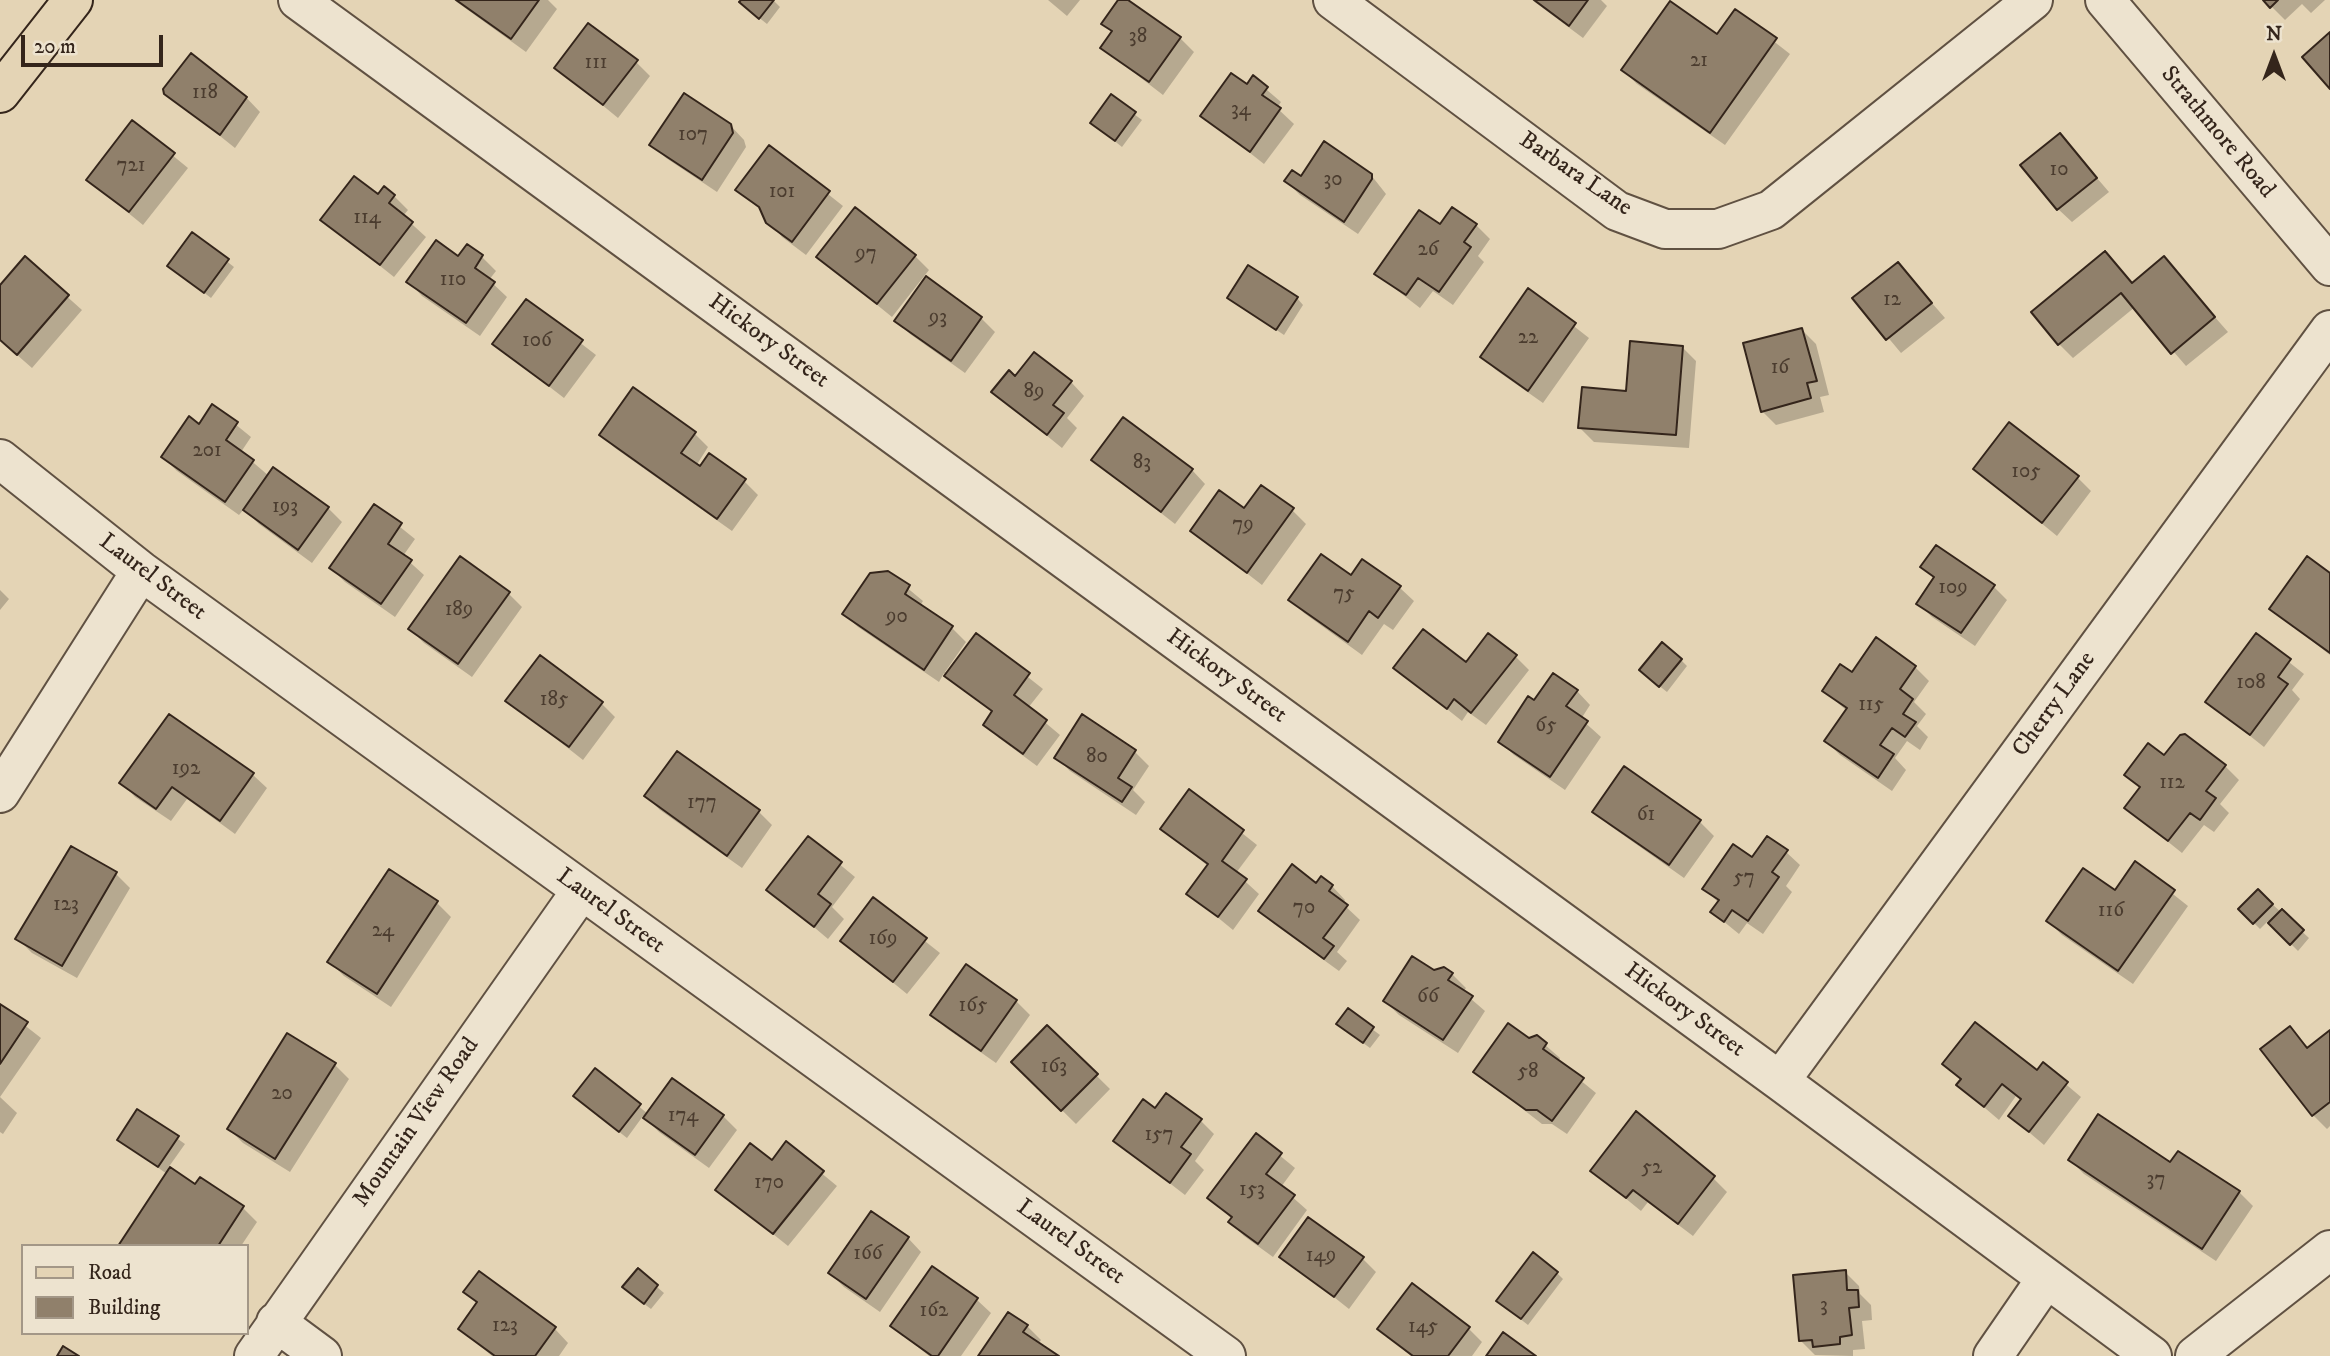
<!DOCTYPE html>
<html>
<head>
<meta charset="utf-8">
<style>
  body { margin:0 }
  #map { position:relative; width:2330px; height:1356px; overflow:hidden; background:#e4d4b5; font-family:"IM FELL DW Pica",serif }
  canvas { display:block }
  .legend { position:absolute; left:21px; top:1244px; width:228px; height:91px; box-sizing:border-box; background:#ede3cf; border:2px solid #a39787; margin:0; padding:9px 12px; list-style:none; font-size:21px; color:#34251b }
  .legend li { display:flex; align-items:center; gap:14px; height:35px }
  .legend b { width:35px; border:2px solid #a39787 }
  .north { position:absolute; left:2239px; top:21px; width:70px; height:70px; -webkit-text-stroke:5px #ede3cf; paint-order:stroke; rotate:0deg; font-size:19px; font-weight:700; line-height:28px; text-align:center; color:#34251b }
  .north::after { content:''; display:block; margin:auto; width:24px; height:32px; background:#34251b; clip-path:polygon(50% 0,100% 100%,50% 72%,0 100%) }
  .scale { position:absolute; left:21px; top:35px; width:142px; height:32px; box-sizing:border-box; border:4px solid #34251b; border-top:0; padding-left:9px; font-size:21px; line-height:24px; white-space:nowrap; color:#34251b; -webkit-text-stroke:5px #ede3cf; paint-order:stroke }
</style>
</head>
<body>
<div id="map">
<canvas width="2330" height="1356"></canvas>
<ul class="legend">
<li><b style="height:9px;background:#e4d4b5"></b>Road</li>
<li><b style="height:19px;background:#90806b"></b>Building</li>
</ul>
<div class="north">N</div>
<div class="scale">20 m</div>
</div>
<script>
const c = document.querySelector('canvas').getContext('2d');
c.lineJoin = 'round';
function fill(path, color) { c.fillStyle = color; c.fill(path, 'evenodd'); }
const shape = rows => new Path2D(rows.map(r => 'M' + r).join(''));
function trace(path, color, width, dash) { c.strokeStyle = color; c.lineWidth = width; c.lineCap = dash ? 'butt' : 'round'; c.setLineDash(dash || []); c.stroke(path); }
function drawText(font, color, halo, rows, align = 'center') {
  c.font = font + ' "IM FELL DW Pica",serif'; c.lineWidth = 5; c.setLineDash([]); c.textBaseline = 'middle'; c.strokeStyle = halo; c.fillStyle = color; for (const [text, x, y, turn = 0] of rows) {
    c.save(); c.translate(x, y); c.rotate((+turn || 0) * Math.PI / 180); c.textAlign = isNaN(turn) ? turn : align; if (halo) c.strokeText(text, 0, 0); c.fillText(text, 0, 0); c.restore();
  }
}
const shadow = shape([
  [454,0,548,0,557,9,526,52],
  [743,0,773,0,780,7,767,24,748,9],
  [1048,0,1080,0,1067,16],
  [1120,0,1125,0,1180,38,1194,52,1163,95,1102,48,1113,33,1104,23],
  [1532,0,1601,0,1607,6,1583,38],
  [2265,0,2325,0,2311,13,2302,4,2285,20],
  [1735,11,1790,54,1725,145,1637,84,1623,70,1717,36],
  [191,56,241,92,260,112,235,148,166,93],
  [636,62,650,76,618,118,556,67],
  [1253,78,1281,102,1277,108,1294,124,1264,164,1203,116,1247,87],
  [1111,97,1142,120,1122,147,1092,123],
  [133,123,188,168,143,225,88,180],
  [730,125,744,140,746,147,717,192,666,158,652,144],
  [2060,135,2109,192,2072,222,2058,209],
  [770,148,843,206,806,255,782,237,763,212,738,190],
  [1371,175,1386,194,1358,234,1300,195,1286,181],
  [378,196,394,196,408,210,403,216,426,237,394,277,322,220],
  [1476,225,1490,239,1478,256,1484,262,1453,305,1433,291,1420,308,1376,274,1440,226],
  [192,234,234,267,211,298,169,266],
  [2105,254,2133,284,2164,259,2228,332,2186,366,2135,307,2073,358,2059,344],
  [915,256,929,270,892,317,818,257],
  [482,257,496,271,489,280,507,297,480,336,422,296,409,282,459,259],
  [25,259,82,310,32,368,0,340,0,287],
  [1898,264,1945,318,1901,353,1855,298],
  [1529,291,1589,338,1543,403,1496,370,1483,357],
  [1229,298,1297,298,1303,305,1284,335],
  [526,301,596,355,564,398,494,344],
  [981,318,995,332,965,373,910,334,896,320],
  [1802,330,1816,344,1829,395,1820,397,1824,412,1776,425,1762,411],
  [1682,347,1696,361,1689,448,1594,442,1580,428],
  [1016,378,1071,382,1084,396,1067,418,1077,428,1062,448,993,392],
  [213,406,251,437,241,452,269,476,328,508,342,522,312,563,259,524,244,509,239,515,177,471,163,457,200,426],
  [601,434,695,434,708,447,696,466,744,481,758,495,732,531,615,448],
  [1093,460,1192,470,1205,484,1175,524],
  [1975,469,2078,478,2091,491,2057,536],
  [374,506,415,539,403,556,424,575,395,617,345,582,331,568],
  [1292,510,1306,524,1262,585,1192,531,1245,511],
  [1923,567,1993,586,2007,600,1975,646,1932,617,1918,603,1935,579],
  [888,572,923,601,920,606,952,628,966,642,945,672,948,674,976,636,1043,689,1028,708,1060,735,1037,766,999,738,985,724,993,713,944,673,939,682,858,627,844,614],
  [2330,575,2330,655,2271,609],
  [1400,588,1414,601,1393,630,1384,624,1362,655,1304,613,1291,599],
  [0,590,9,599,0,610],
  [508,593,522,607,472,677,424,643,410,629],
  [2256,636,2304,674,2292,690,2300,699,2264,747,2207,702],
  [1515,656,1529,670,1486,725,1468,712,1462,721,1395,668,1466,664],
  [1681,660,1687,666,1667,692,1648,677],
  [1915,667,1929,681,1914,702,1926,714,1917,726,1928,737,1920,750,1907,741,1895,758,1906,770,1892,791,1840,755,1826,741,1847,711,1824,691],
  [1577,691,1590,705,1581,719,1601,737,1565,790,1514,755,1500,742,1535,703],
  [508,701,601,703,615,717,583,760],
  [1083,717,1135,752,1149,766,1133,790,1145,802,1136,815,1070,771,1056,757],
  [2164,758,2225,766,2239,780,2220,804,2229,813,2214,832,2204,825,2182,853,2126,808,2141,789,2127,775],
  [1625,769,1700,822,1714,836,1684,878,1609,825,1595,812],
  [253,775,267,788,235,834,187,799,171,821,135,797,122,783],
  [1189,791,1257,845,1236,873,1259,894,1233,930,1188,893,1208,866,1162,829],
  [646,796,759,812,772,825,742,868,660,810],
  [809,839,855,877,832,907,844,919,828,939,769,889],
  [1786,852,1800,865,1786,886,1792,892,1763,934,1747,923,1739,934,1712,912,1719,903,1704,889,1752,860],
  [2135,864,2188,906,2133,984,2062,935,2048,921,2115,892],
  [116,874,130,888,77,978,32,953,18,939],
  [1316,885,1332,886,1345,900,1343,904,1360,920,1337,952,1347,961,1339,971,1274,924,1260,911],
  [2258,891,2309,938,2298,951,2268,921,2260,929,2240,909],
  [873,900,940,953,907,994,842,941],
  [437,903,451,917,391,1007,344,976,330,962],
  [1433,972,1452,974,1466,988,1463,992,1485,1011,1458,1053,1399,1015,1385,1001],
  [1016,1001,1030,1015,996,1063,946,1028,932,1014],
  [0,1006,41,1038,0,1097,17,1113,3,1134,0,1132],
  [1348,1011,1380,1035,1370,1048,1345,1030],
  [1047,1027,1110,1089,1076,1124,1013,1062],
  [2290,1028,2309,1048,2330,1032,2330,1126,2327,1129,2313,1115],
  [287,1035,335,1065,349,1079,290,1172,243,1143,229,1129],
  [1536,1037,1560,1058,1558,1062,1596,1093,1567,1134,1552,1124,1542,1124,1475,1072],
  [1944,1064,2038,1072,2043,1065,2081,1097,2044,1145,2010,1116,2022,1101,2016,1096,1999,1120,1958,1085,1962,1081],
  [595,1070,648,1114,672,1081,723,1116,737,1130,709,1168,659,1132,643,1116,627,1138,582,1103],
  [138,1111,185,1144,168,1168,196,1187,200,1180,243,1208,257,1222,241,1246,120,1246,167,1174,119,1140],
  [1155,1111,1200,1120,1214,1134,1195,1161,1204,1170,1185,1195,1115,1141],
  [1256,1136,1295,1168,1281,1187,1307,1210,1273,1257,1244,1236,1230,1222,1232,1219,1209,1198],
  [786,1144,837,1186,788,1246,718,1190,772,1162],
  [2070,1160,2171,1165,2239,1192,2253,1206,2216,1261,2084,1174],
  [1592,1171,1713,1178,1727,1192,1693,1236,1648,1202,1641,1211],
  [908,1238,921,1252,880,1312,844,1287,830,1273],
  [1282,1256,1362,1258,1376,1272,1349,1309],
  [932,1268,977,1300,991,1313,961,1356,929,1356,892,1326],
  [638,1271,664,1293,651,1309,631,1294],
  [1845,1272,1859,1286,1860,1294,1871,1305,1872,1320,1862,1321,1865,1349,1853,1350,1853,1356,1815,1355,1801,1341],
  [1557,1273,1563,1279,1528,1325,1505,1307],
  [466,1292,555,1329,568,1343,559,1356,492,1356,460,1329,478,1304],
  [1027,1326,1041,1340,1038,1344,1056,1356,980,1356],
  [1379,1329,1469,1329,1482,1342,1472,1356,1411,1356]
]);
const building = shape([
  [456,0,539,0,511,39,456,0],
  [741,0,774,0,759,19,739,2,741,0],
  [1118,0,1128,0,1181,37,1149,82,1100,48,1112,31,1101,24,1118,0],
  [1534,0,1588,0,1569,26,1534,0],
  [2263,0,2278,0,2270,8,2263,0],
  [1670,1,1717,34,1735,9,1777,38,1710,133,1621,70,1670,1],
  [588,23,638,60,603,105,554,68,588,23],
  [2330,32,2330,89,2302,57,2330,32],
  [191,53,247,97,220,135,164,94,163,89,191,53],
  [1231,73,1247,84,1253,75,1268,87,1262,95,1281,108,1250,152,1200,116,1231,73],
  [684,93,731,124,733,133,702,180,649,145,684,93],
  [1111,94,1136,112,1115,141,1090,123,1111,94],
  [132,120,175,153,129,212,86,180,132,120],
  [2060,133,2097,178,2057,210,2020,165,2060,133],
  [1324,141,1372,174,1372,179,1344,222,1284,181,1292,170,1301,176,1324,141],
  [769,145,830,191,792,242,766,223,759,207,735,190,769,145],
  [354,176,378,194,384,186,395,195,389,203,413,222,380,265,320,220,354,176],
  [855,207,916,255,877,304,816,257,855,207],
  [1452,207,1477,224,1464,242,1471,247,1439,292,1418,278,1406,295,1374,274,1419,210,1440,224,1452,207],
  [192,232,229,259,204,293,167,266,192,232],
  [436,240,458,256,467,244,483,255,475,268,495,282,466,323,406,282,436,240],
  [2105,251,2132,283,2164,256,2215,317,2171,354,2121,293,2058,345,2031,312,2105,251],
  [25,256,69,295,17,355,0,340,0,285,25,256],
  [1898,262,1932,303,1886,340,1852,298,1898,262],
  [1248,265,1298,297,1276,330,1227,298,1248,265],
  [926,276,982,317,951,361,894,321,926,276],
  [1528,288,1576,323,1528,391,1480,357,1528,288],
  [526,299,583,340,549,386,492,344,526,299],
  [1802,328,1817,381,1807,383,1811,398,1761,412,1743,343,1802,328],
  [1630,341,1683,346,1676,435,1578,428,1582,387,1626,391,1630,341],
  [1034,352,1072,381,1053,405,1064,413,1047,435,991,392,1009,370,1015,376,1034,352],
  [633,387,696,432,681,453,700,466,709,453,746,479,717,519,599,435,633,387],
  [212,404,238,422,226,440,254,460,225,502,161,457,189,416,199,424,212,404],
  [1123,417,1193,469,1161,512,1091,460,1123,417],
  [2009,422,2079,476,2042,523,1973,469,2009,422],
  [273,467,329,507,298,550,243,510,273,467],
  [1261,485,1294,508,1247,573,1190,531,1219,490,1244,508,1261,485],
  [374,504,402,523,388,544,412,560,381,604,329,568,374,504],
  [1936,545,1995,585,1961,633,1916,604,1934,577,1920,567,1936,545],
  [1321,554,1351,575,1362,559,1401,586,1378,618,1369,611,1348,642,1288,600,1321,554],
  [460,556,510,592,458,664,408,629,460,556],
  [2307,556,2330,573,2330,653,2269,609,2307,556],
  [888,571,910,585,905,594,953,626,924,670,842,614,870,573,888,571],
  [1423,629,1466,662,1488,633,1517,655,1471,713,1454,699,1447,709,1393,668,1423,629],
  [976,633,1030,673,1014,695,1047,720,1023,754,983,725,992,711,944,676,976,633],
  [2256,633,2291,659,2278,677,2288,684,2250,735,2205,702,2256,633],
  [1876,637,1916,666,1900,689,1913,699,1903,714,1916,722,1905,737,1892,728,1880,745,1894,754,1878,778,1824,741,1847,708,1822,691,1840,664,1852,672,1876,637],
  [1662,642,1682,659,1659,687,1639,670,1662,642],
  [540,655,603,702,569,747,505,701,540,655],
  [1553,673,1578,690,1566,706,1588,721,1550,777,1498,742,1528,696,1534,700,1553,673],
  [169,714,254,773,220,821,172,787,156,809,119,783,169,714],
  [1082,714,1136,750,1118,778,1132,787,1122,802,1054,758,1082,714],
  [2185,734,2226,765,2206,791,2216,798,2200,820,2190,813,2168,841,2124,808,2140,787,2124,775,2148,743,2164,755,2180,735,2185,734],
  [677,751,760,810,727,856,644,796,677,751],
  [1624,766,1701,820,1669,865,1592,812,1624,766],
  [1189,789,1244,830,1222,861,1247,879,1218,917,1186,894,1208,864,1160,829,1189,789],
  [808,836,842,862,818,894,831,904,814,927,766,890,808,836],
  [1767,836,1788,850,1772,872,1779,877,1748,921,1732,910,1724,922,1710,912,1719,900,1702,889,1733,844,1752,857,1767,836],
  [71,846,117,872,62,966,15,939,71,846],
  [2135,861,2175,890,2118,971,2046,921,2083,868,2115,890,2135,861],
  [1292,864,1316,883,1321,876,1333,885,1329,891,1348,905,1323,938,1334,946,1324,959,1258,911,1292,864],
  [389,869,438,901,377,994,327,962,389,869],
  [2258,889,2273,904,2253,924,2238,909,2258,889],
  [873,897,927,938,893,982,840,941,873,897],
  [2282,909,2304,930,2290,945,2268,923,2282,909],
  [1412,956,1434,970,1444,967,1453,973,1448,980,1473,996,1443,1040,1383,1001,1412,956],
  [966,964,1017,1000,981,1051,930,1015,966,964],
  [0,1004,28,1022,0,1064,0,1004],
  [1348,1008,1374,1027,1363,1043,1336,1024,1348,1008],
  [1975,1022,2037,1070,2043,1062,2068,1082,2029,1132,2008,1116,2021,1099,2002,1084,1984,1107,1956,1085,1961,1079,1942,1064,1975,1022],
  [1508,1023,1529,1038,1537,1035,1547,1043,1543,1049,1584,1078,1552,1121,1537,1110,1526,1110,1473,1072,1508,1023],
  [1047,1025,1098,1074,1061,1111,1011,1062,1047,1025],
  [2290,1026,2307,1048,2330,1030,2330,1102,2312,1116,2260,1049,2290,1026],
  [287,1033,336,1063,275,1159,227,1129,287,1033],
  [595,1068,641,1104,619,1132,573,1096,595,1068],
  [672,1078,724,1115,695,1155,643,1118,672,1078],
  [1166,1093,1202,1119,1181,1147,1191,1154,1170,1183,1113,1141,1143,1099,1155,1108,1166,1093],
  [137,1109,179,1136,158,1167,117,1140,137,1109],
  [1636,1111,1715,1176,1678,1224,1633,1190,1626,1198,1590,1171,1636,1111],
  [2098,1114,2170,1162,2178,1151,2240,1191,2202,1249,2068,1160,2098,1114],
  [1256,1133,1282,1153,1266,1174,1295,1195,1258,1244,1228,1222,1232,1217,1207,1198,1256,1133],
  [786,1141,824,1171,773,1234,715,1190,750,1143,772,1160,786,1141],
  [170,1167,195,1184,200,1177,244,1206,218,1246,118,1246,170,1167],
  [871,1211,909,1237,866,1299,828,1273,871,1211],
  [1308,1217,1364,1257,1334,1297,1279,1257,1308,1217],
  [1533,1252,1558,1272,1521,1319,1496,1301,1533,1252],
  [932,1266,978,1298,938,1356,932,1356,890,1326,932,1266],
  [638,1268,658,1285,644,1304,622,1287,638,1268],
  [1846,1270,1847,1290,1858,1290,1859,1307,1849,1308,1852,1335,1840,1337,1840,1344,1813,1347,1812,1340,1799,1341,1793,1275,1846,1270],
  [479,1271,556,1327,535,1356,495,1356,458,1329,477,1302,463,1292,479,1271],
  [1412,1283,1470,1327,1448,1356,1413,1356,1377,1329,1412,1283],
  [1008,1312,1028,1325,1023,1332,1059,1356,978,1356,1008,1312],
  [1503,1332,1536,1356,1486,1356,1503,1332],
  [63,1346,79,1356,57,1356,63,1346]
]);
const minor = shape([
  [298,0,1780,1081,2152,1356],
  [1333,0,1617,211,1665,229,1718,229,1771,210,2033,0],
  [2105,0,2330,266],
  [0,459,141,571,1226,1356],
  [0,793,141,571],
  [1780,1081,2330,330],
  [276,1322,322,1356],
  [254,1356,581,891],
  [1993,1356,2046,1279],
  [2195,1356,2330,1250]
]);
const major = shape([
  [0,93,73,0]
]);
const numberNames = [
  ["38",1138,38],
  ["21",1699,62],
  ["111",596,64],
  ["118",205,94],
  ["34",1241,111],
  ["107",693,136],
  ["721",131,167],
  ["10",2059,171],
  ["30",1333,181],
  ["101",782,193],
  ["114",367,219],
  ["26",1428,251],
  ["97",866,255],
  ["110",453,281],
  ["12",1892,301],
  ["93",938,319],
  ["22",1528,339],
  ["106",537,342],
  ["16",1780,369],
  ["89",1034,393],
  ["201",207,452],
  ["83",1142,464],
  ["105",2026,473],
  ["193",285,508],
  ["79",1243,526],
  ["109",1953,589],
  ["75",1344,595],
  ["189",459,611],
  ["90",897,618],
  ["108",2251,684],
  ["185",554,701],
  ["115",1871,706],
  ["65",1546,727],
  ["80",1097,758],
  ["192",186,770],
  ["112",2172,784],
  ["177",702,804],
  ["61",1646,816],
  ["57",1744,879],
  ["123",66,906],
  ["70",1304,909],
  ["116",2111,912],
  ["24",383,932],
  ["169",883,940],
  ["66",1428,998],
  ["165",973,1007],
  ["163",1054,1068],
  ["58",1528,1073],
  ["20",282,1095],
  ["174",683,1117],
  ["157",1159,1136],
  ["52",1652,1169],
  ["37",2156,1181],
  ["170",769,1184],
  ["153",1252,1191],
  ["166",868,1255],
  ["149",1321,1257],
  ["3",1824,1307],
  ["162",934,1312],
  ["123",505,1327],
  ["145",1423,1328]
];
const streetNames = [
  ["Strathmore Road",2217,133,50],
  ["Barbara Lane",1575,175,34],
  ["Hickory Street",768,342,36],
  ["Laurel Street",152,578,37],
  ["Hickory Street",1226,677,36],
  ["Cherry Lane",2055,705,-54],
  ["Laurel Street",610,912,36],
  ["Hickory Street",1684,1011,36],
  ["Mountain View Road",417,1123,-55],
  ["Laurel Street",1070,1243,36]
];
fill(shadow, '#0003');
fill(building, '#90806b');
trace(building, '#34251b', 2);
trace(minor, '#605142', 42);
trace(major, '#34251b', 42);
trace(minor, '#ede3cf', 38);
trace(major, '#e4d4b5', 38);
drawText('21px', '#4b3c2f', null, numberNames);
drawText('24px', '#34251b', '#ede3cf', streetNames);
</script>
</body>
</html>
